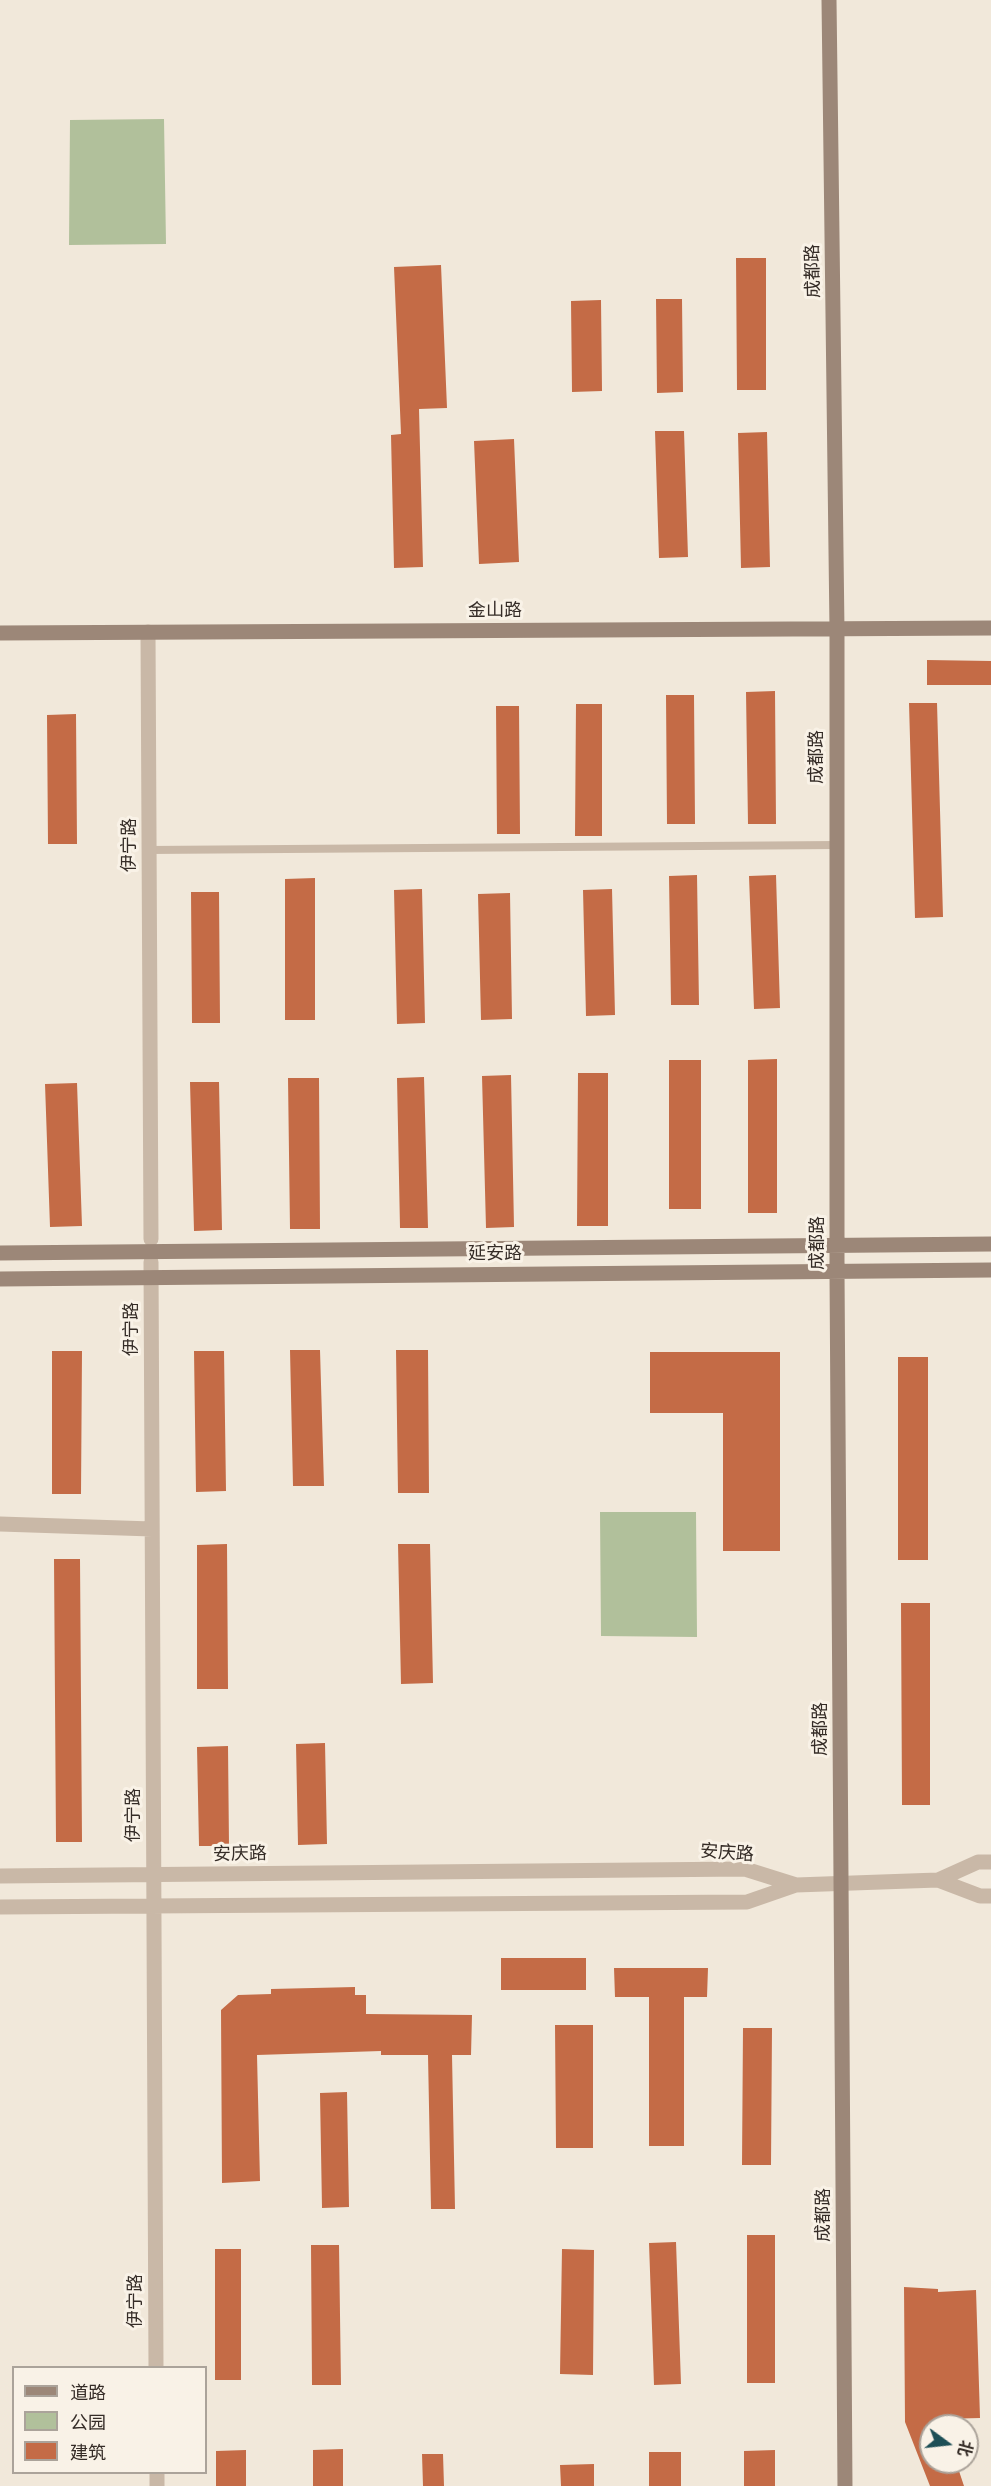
<!DOCTYPE html>
<html>
<head>
<meta charset="utf-8">
<style>
  body { margin:0 }
  #map { position:relative; width:991px; height:2486px; overflow:hidden; background:#f1e8da; font-family:"Alegreya Sans","Noto Sans SC",sans-serif }
  canvas { display:block }
  .legend { position:absolute; left:12px; top:2366px; width:195px; height:108px; box-sizing:border-box; background:#f9f2e7; border:2px solid #aba39a; margin:0; padding:8px 10px; list-style:none; font-size:18px; color:#352c27 }
  .legend li { display:flex; align-items:center; gap:12px; height:30px }
  .legend b { width:30px; border:2px solid #aba39a }
  .north { position:absolute; left:919px; top:2414px; width:60px; height:60px; box-sizing:border-box; background:#f9f2e7; border:2px solid #aba39a; border-radius:50%; rotate:105deg; font-size:16px; font-weight:700; line-height:24px; text-align:center; color:#352c27 }
  .north::after { content:''; display:block; margin:auto; width:21px; height:27px; background:#1d4f56; clip-path:polygon(50% 0,100% 100%,50% 72%,0 100%) }
</style>
</head>
<body>
<div id="map">
<canvas width="991" height="2486"></canvas>
<ul class="legend">
<li><b style="height:8px;background:#9c8778"></b>道路</li>
<li><b style="height:16px;background:#b1c09b"></b>公园</li>
<li><b style="height:16px;background:#c46b46"></b>建筑</li>
</ul>
<div class="north">北</div>
</div>
<script>
const c = document.querySelector('canvas').getContext('2d');
c.lineJoin = 'round';
function fill(path, color) { c.fillStyle = color; c.fill(path, 'evenodd'); }
const shape = rows => new Path2D(rows.map(r => 'M' + r).join(''));
function trace(path, color, width, dash) { c.strokeStyle = color; c.lineWidth = width; c.lineCap = dash ? 'butt' : 'round'; c.setLineDash(dash || []); c.stroke(path); }
function drawText(font, color, halo, rows, align = 'center') {
  c.font = font + ' "Alegreya Sans","Noto Sans SC",sans-serif'; c.lineWidth = 6; c.setLineDash([]); c.textBaseline = 'middle'; c.strokeStyle = halo; c.fillStyle = color; for (const [text, x, y, turn = 0] of rows) {
    c.save(); c.translate(x, y); c.rotate((+turn || 0) * Math.PI / 180); c.textAlign = isNaN(turn) ? turn : align; if (halo) c.strokeText(text, 0, 0); c.fillText(text, 0, 0); c.restore();
  }
}
const green = shape([
  [164,119,166,244,69,245,70,120],
  [600,1512,696,1512,697,1637,601,1636]
]);
const building = shape([
  [736,258,766,258,766,390,737,390],
  [441,265,447,408,419,409,423,567,394,568,391,435,401,434,394,267],
  [656,299,682,299,683,392,657,393],
  [601,300,602,391,572,392,571,301],
  [655,431,684,431,688,557,659,558],
  [767,432,770,567,741,568,738,433],
  [514,439,519,562,479,564,474,441],
  [927,660,991,661,991,685,927,685],
  [775,691,776,824,748,824,746,692],
  [666,695,694,695,695,824,667,824],
  [909,703,937,703,943,917,915,918],
  [576,704,602,704,602,836,575,836],
  [496,706,519,706,520,834,497,834],
  [76,714,77,844,48,844,47,715],
  [697,875,699,1005,671,1005,669,876],
  [776,875,780,1008,754,1009,749,876],
  [315,878,315,1020,285,1020,285,879],
  [422,889,425,1023,397,1024,394,890],
  [612,889,615,1015,586,1016,583,890],
  [191,892,219,892,220,1023,192,1023],
  [510,893,512,1019,481,1020,478,894],
  [777,1059,777,1213,748,1213,748,1060],
  [669,1060,701,1060,701,1209,669,1209],
  [578,1073,608,1073,608,1226,577,1226],
  [511,1075,514,1227,486,1228,482,1076],
  [424,1077,428,1228,400,1228,397,1078],
  [288,1078,319,1078,320,1229,290,1229],
  [190,1082,219,1082,222,1230,194,1231],
  [77,1083,82,1226,50,1227,45,1084],
  [290,1350,320,1350,324,1486,293,1486],
  [396,1350,428,1350,429,1493,398,1493],
  [52,1351,82,1351,81,1494,52,1494],
  [194,1351,224,1351,226,1491,196,1492],
  [650,1352,780,1352,780,1551,723,1551,723,1413,650,1413],
  [898,1357,928,1357,928,1560,898,1560],
  [227,1544,228,1689,197,1689,197,1545],
  [398,1544,430,1544,433,1683,401,1684],
  [54,1559,80,1559,82,1842,56,1842],
  [901,1603,930,1603,930,1805,902,1805],
  [325,1743,327,1844,298,1845,296,1744],
  [228,1746,229,1846,199,1846,197,1747],
  [501,1958,586,1958,586,1990,501,1990],
  [614,1968,708,1968,707,1997,684,1997,684,2146,649,2146,649,1997,615,1997],
  [355,1987,355,1995,366,1995,366,2014,472,2015,471,2055,452,2055,455,2209,431,2209,428,2055,381,2055,381,2051,257,2055,260,2181,222,2183,221,2010,238,1995,271,1994,271,1989],
  [555,2025,593,2025,593,2148,556,2148],
  [743,2028,772,2028,771,2165,742,2165],
  [347,2092,349,2207,322,2208,320,2093],
  [747,2235,775,2235,775,2383,747,2383],
  [676,2242,681,2384,654,2385,649,2243],
  [311,2245,339,2245,341,2385,312,2385],
  [215,2249,241,2249,241,2380,215,2380],
  [562,2249,594,2250,593,2375,560,2374],
  [904,2287,938,2289,938,2292,976,2290,980,2418,941,2419,943,2426,931,2426,931,2462,956,2462,964,2486,930,2486,905,2422],
  [343,2449,343,2486,313,2486,313,2450],
  [246,2450,246,2486,216,2486,216,2451],
  [775,2450,775,2486,744,2486,744,2451],
  [649,2452,681,2452,681,2486,649,2486],
  [422,2454,443,2454,444,2486,423,2486],
  [594,2464,594,2486,561,2486,560,2465]
]);
const lane = shape([
  [149,850,837,845]
]);
const street = shape([
  [148,632,151,1239],
  [151,1262,156,2368],
  [0,1524,152,1529],
  [0,1876,745,1869,796,1885],
  [938,1880,980,1896,991,1896],
  [0,1907,747,1902,796,1885,938,1880,978,1862,991,1862],
  [157,2472,157,2486]
]);
const secondary = shape([
  [829,0,837,629,837,1271,845,2486],
  [0,633,991,628],
  [0,1253,991,1244],
  [0,1279,991,1270]
]);
const streetNames = [
  ["成都路",813,271,-91],
  ["金山路",495,611],
  ["成都路",817,757,-90],
  ["伊宁路",130,845,-90],
  ["成都路",818,1243,-90],
  ["延安路",495,1254],
  ["伊宁路",132,1329,-90],
  ["成都路",821,1729,-90],
  ["伊宁路",134,1815,-90],
  ["安庆路",727,1853,4],
  ["安庆路",240,1854,-1],
  ["成都路",824,2215,-90],
  ["伊宁路",136,2301,-90]
];
fill(green, '#b1c09b');
fill(building, '#c46b46');
trace(lane, '#c9b8a7', 8);
trace(street, '#c9b8a7', 15);
trace(secondary, '#9c8778', 15);
drawText('18px', '#352c27', '#f9f2e7', streetNames);
</script>
</body>
</html>
